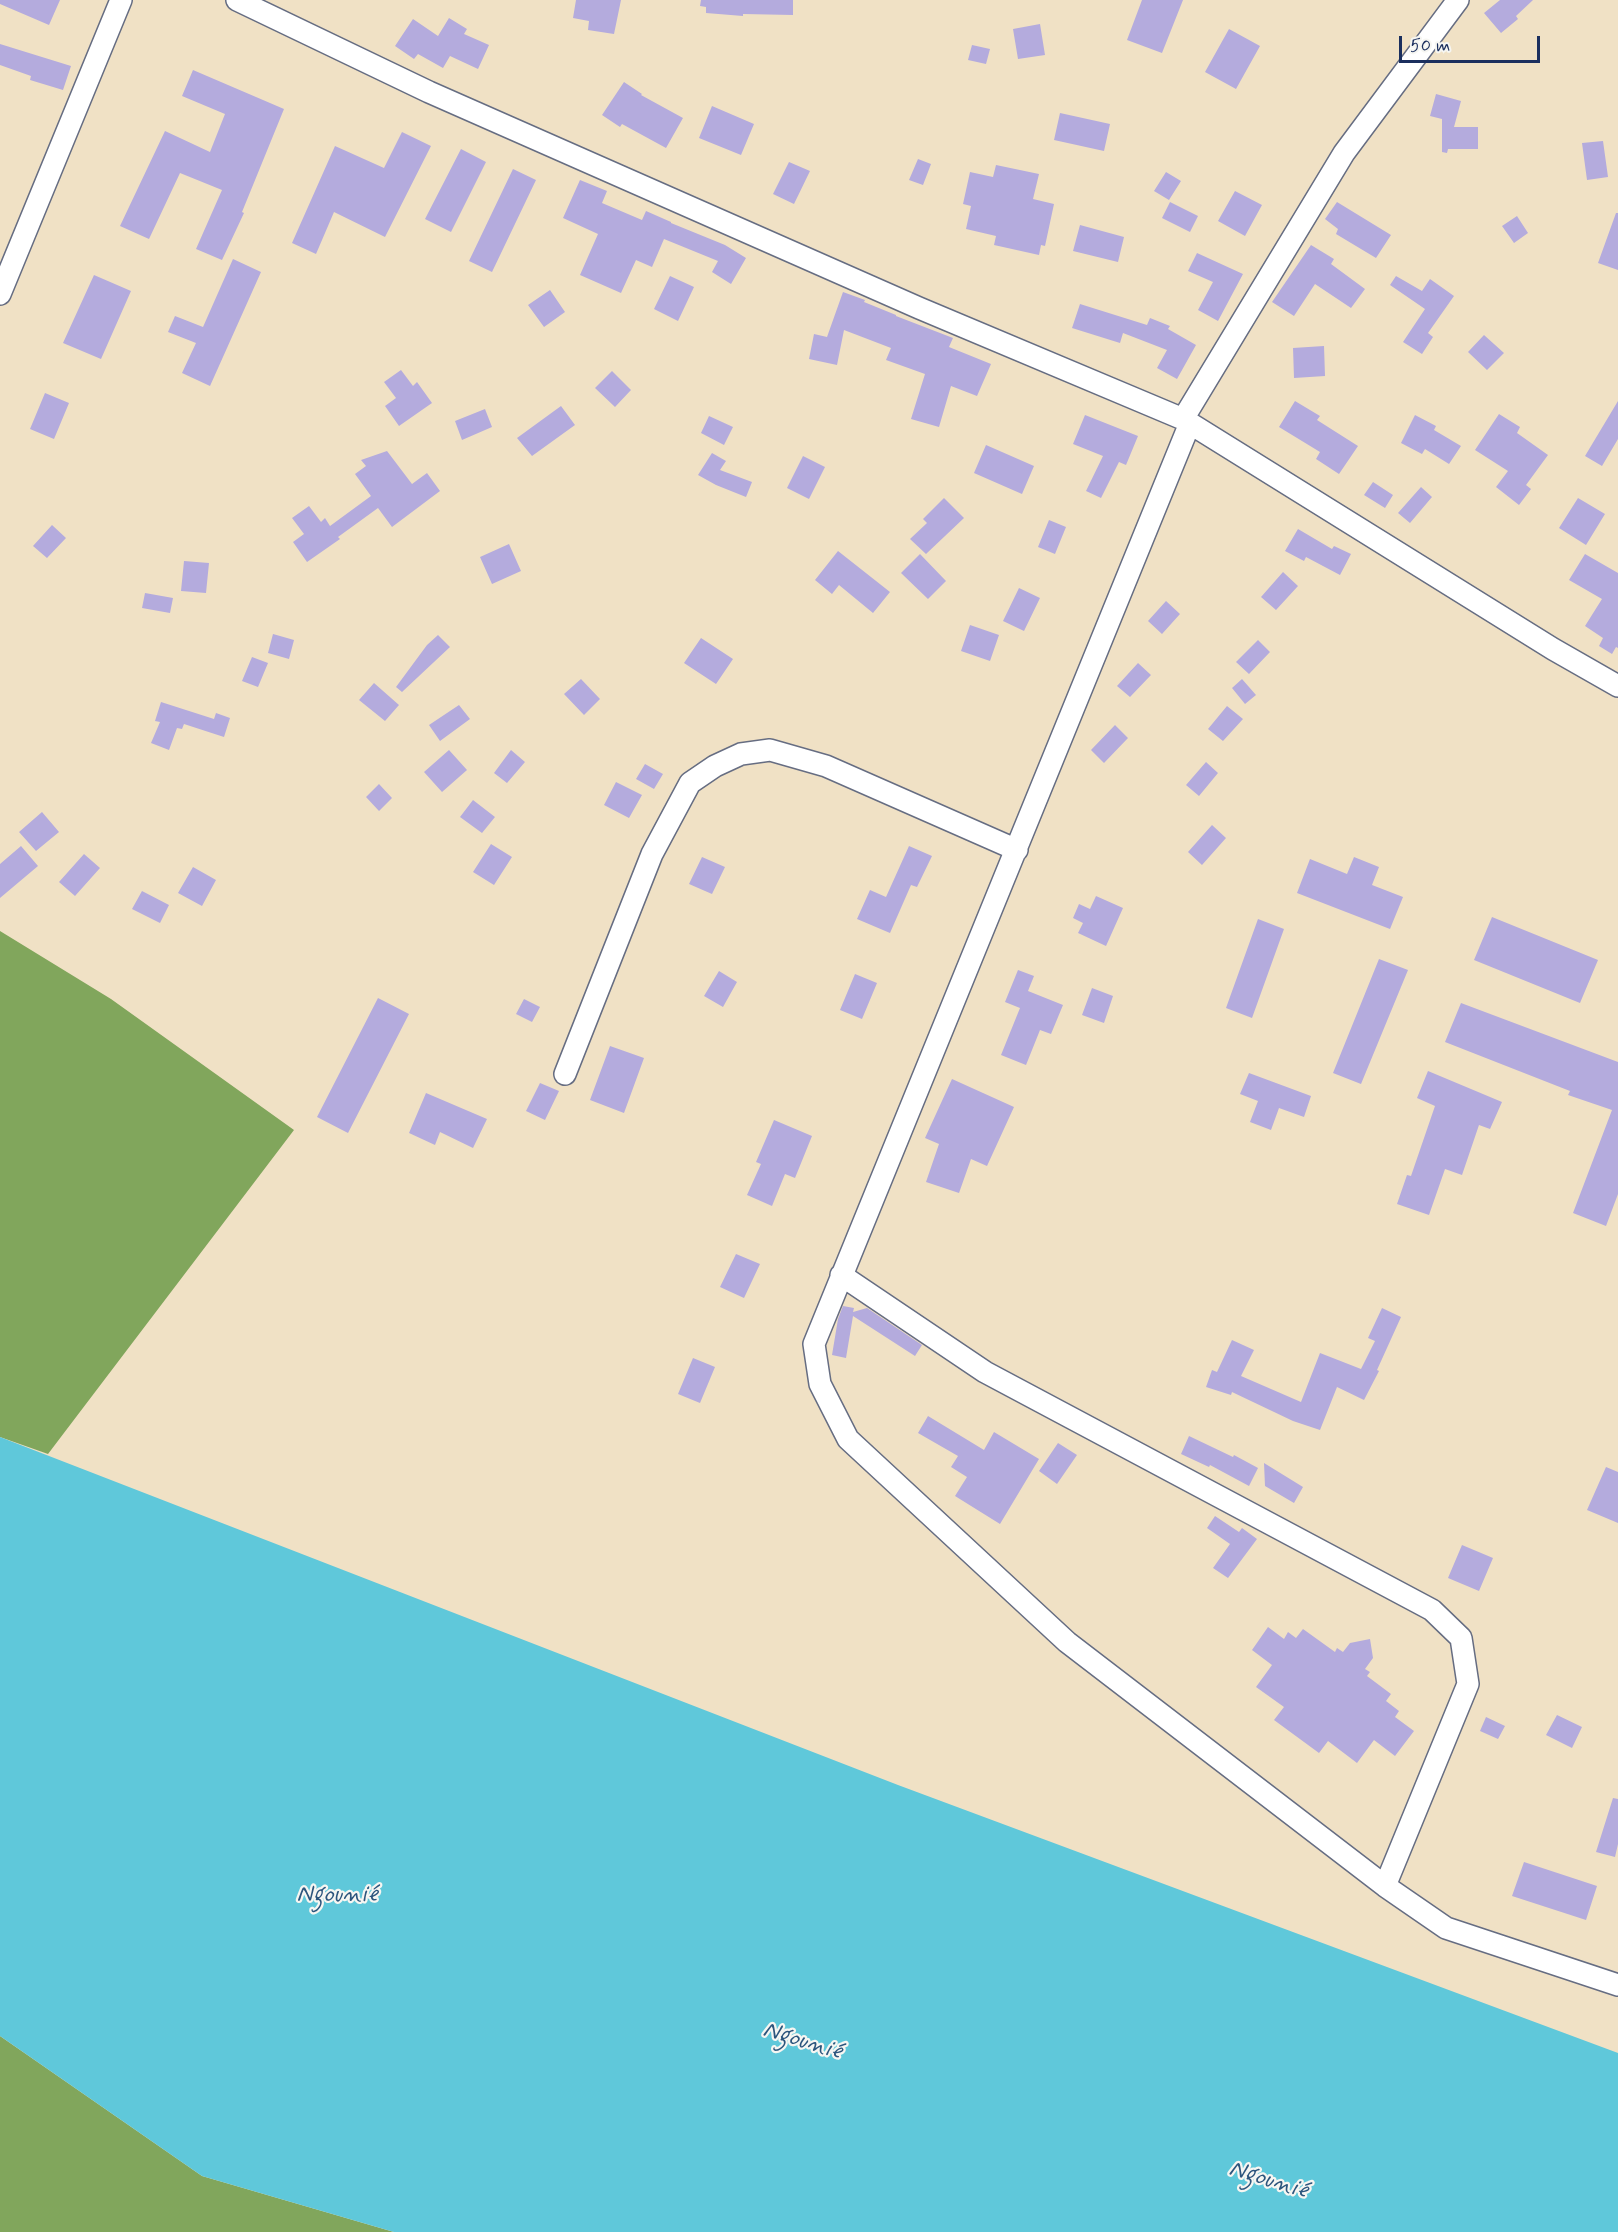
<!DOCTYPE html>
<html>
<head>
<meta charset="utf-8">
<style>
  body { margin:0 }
  #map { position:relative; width:1618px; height:2232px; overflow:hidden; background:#f0e1c5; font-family:Mynerve,sans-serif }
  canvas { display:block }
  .scale { position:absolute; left:1399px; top:36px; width:141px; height:27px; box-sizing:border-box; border:3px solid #1b2f5e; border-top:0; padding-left:8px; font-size:18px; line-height:21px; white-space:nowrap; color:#1b2f5e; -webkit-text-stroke:4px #f6f6f2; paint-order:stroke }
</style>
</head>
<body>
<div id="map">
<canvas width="1618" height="2232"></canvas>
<div class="scale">50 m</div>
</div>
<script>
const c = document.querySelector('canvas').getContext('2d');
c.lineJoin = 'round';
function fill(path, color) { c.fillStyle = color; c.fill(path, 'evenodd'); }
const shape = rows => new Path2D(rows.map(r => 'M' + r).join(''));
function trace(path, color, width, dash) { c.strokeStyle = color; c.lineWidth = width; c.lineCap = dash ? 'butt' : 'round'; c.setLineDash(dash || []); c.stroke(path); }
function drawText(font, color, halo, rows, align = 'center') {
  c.font = font + ' Mynerve,sans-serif'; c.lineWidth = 4.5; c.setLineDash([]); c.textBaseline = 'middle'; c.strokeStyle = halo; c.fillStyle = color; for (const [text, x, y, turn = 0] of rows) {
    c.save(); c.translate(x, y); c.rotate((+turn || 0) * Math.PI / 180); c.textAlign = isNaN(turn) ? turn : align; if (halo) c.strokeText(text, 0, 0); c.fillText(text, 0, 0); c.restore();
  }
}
const forest = shape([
  [0,931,111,999,294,1130,48,1454,0,1437],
  [0,2036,202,2176,394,2232,0,2232]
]);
const water = shape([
  [0,1437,898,1785,1618,2053,1618,2232,394,2232,202,2176,0,2036]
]);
const building = shape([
  [0,0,60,0,49,25,0,4],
  [576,0,621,0,614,34,588,30,589,21,573,18],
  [701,0,793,0,793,15,743,14,743,16,706,13,706,7,700,6],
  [1142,0,1183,0,1162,53,1127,40],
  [1500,0,1533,0,1516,16,1518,19,1501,33,1484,13],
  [449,18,467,29,464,34,489,45,478,69,450,56,443,68,418,54,414,59,395,46,413,19,438,36],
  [1040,24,1045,55,1018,59,1013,29],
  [1229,29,1260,46,1236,89,1205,72],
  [0,44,71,66,63,90,30,80,31,76,0,65],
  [972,45,990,49,986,64,968,60],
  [193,70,284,109,242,212,244,213,222,260,196,249,222,190,180,173,149,239,120,226,165,131,210,152,225,114,182,96],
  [624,82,642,94,641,95,683,118,666,148,622,124,620,127,602,115],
  [1436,94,1461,101,1454,127,1478,127,1478,149,1448,149,1447,153,1442,152,1442,119,1430,116],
  [712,106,754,124,741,155,699,138],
  [1060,113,1110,124,1104,151,1054,140],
  [402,132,431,146,385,237,334,212,316,254,292,243,335,146,384,168],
  [1603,141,1608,177,1587,180,1582,143],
  [461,149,486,162,451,232,425,219],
  [918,159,931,164,923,185,909,180],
  [789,162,810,171,794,204,773,194],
  [996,165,1039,174,1033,199,1054,204,1045,246,1041,245,1039,255,994,245,996,236,966,229,971,206,963,204,970,172,993,177],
  [513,169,536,180,492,272,469,261],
  [1166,172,1181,181,1169,200,1154,191],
  [580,180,607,191,602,203,642,220,646,211,671,222,671,223,725,245,746,258,731,284,712,272,718,261,664,239,652,267,636,260,621,293,580,275,598,234,563,218],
  [1235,191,1262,205,1245,236,1218,221],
  [1170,202,1198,216,1190,232,1162,218],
  [1337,202,1391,235,1376,258,1336,234,1338,229,1325,219],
  [1616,213,1618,213,1618,270,1598,263],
  [1517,216,1528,233,1514,243,1502,226],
  [1080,225,1124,237,1118,262,1073,251],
  [1311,245,1334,259,1331,264,1365,289,1351,308,1315,284,1294,316,1272,302],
  [1197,253,1243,274,1218,321,1198,310,1213,282,1188,271],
  [233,259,261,272,210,386,182,373,196,343,168,332,175,316,203,327],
  [94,275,131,291,101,359,63,343],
  [670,276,694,287,678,321,654,309],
  [1396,276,1422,291,1430,279,1454,296,1428,333,1433,337,1422,354,1403,342,1425,309,1390,285],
  [550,290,565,312,544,327,528,305],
  [843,292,865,300,864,302,896,315,896,316,953,338,949,347,991,364,977,396,951,386,939,427,911,419,925,374,886,360,891,348,844,330,837,365,809,359,814,334,827,337],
  [1080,304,1147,325,1150,318,1170,326,1168,329,1196,345,1177,379,1157,368,1167,350,1123,333,1120,343,1072,328],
  [1484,335,1504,353,1487,370,1468,352],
  [1324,346,1325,376,1294,378,1293,348],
  [401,370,413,386,417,382,432,403,399,426,385,406,396,398,384,382],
  [612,371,631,390,615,407,595,388],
  [45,393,69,403,54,439,30,429],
  [1295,401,1320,416,1317,420,1358,446,1339,474,1316,459,1320,452,1279,427],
  [1618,401,1618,439,1602,466,1585,456],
  [561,406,575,425,532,456,517,438],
  [485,409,492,427,462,440,455,421],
  [1499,414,1520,427,1517,433,1548,455,1526,485,1531,489,1519,505,1496,487,1508,471,1475,450],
  [1085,415,1138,436,1126,465,1119,462,1101,498,1086,491,1103,456,1073,444],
  [1415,415,1436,426,1434,430,1461,446,1449,464,1425,449,1422,454,1401,443],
  [709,416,733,427,724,445,701,433],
  [986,445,1034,466,1022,494,974,473],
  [387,451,412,484,427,473,440,491,392,527,378,508,338,537,340,539,307,562,293,542,304,534,292,518,309,506,321,522,325,518,330,526,371,496,355,474,366,466,361,460],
  [712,453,726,461,720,470,752,482,746,497,716,485,698,475],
  [803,456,825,467,809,499,787,488],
  [1373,482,1393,495,1385,508,1364,495],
  [1421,487,1432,497,1410,523,1398,513],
  [944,498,964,518,926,554,910,539,927,523,923,519],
  [1578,498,1605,514,1586,545,1559,528],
  [1049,520,1066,527,1055,554,1038,547],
  [52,525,66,538,47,558,33,546],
  [1298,529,1332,549,1334,546,1351,554,1340,575,1306,557,1304,561,1285,551],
  [509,544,521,571,492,584,480,557],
  [838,551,890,592,873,613,839,585,832,594,815,580],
  [920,554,946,581,928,599,901,573],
  [1585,554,1618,573,1618,648,1616,647,1612,654,1599,646,1603,638,1585,626,1602,599,1569,580],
  [184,561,209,563,206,593,181,591],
  [1283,572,1298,586,1276,610,1261,597],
  [1019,588,1040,598,1024,631,1003,621],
  [145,593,173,598,170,613,142,608],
  [1166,601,1180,614,1162,634,1148,621],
  [970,625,999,635,990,661,961,651],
  [273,634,294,640,289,659,268,653],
  [438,635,450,647,402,692,396,687,427,645],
  [701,638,733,659,716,684,684,663],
  [1258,640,1270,652,1249,674,1236,662],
  [252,657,268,663,258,687,242,681],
  [1138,663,1151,675,1130,697,1117,686],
  [581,679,600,699,584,715,564,694],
  [1242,679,1256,695,1245,704,1232,688],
  [374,683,399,705,385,721,359,700],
  [161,702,214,719,216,713,230,718,224,737,184,724,182,729,177,728,169,750,151,743,160,722,155,721],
  [459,705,470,719,440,741,429,725],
  [1227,706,1243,719,1223,741,1208,729],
  [1115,725,1128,738,1104,763,1091,750],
  [449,750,467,770,442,792,424,772],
  [511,750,525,762,507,783,494,773],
  [1206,762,1218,773,1199,796,1186,785],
  [645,764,663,774,654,789,636,779],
  [616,782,642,795,629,818,604,805],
  [379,784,392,798,379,811,366,797],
  [473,800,495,817,482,833,460,817],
  [42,812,59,832,36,851,19,832],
  [1212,825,1226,838,1202,865,1188,852],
  [491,844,512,857,494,885,473,872],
  [21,846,38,866,0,898,0,864],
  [909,846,932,856,917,887,911,885,890,933,857,919,870,890,886,897],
  [84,854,100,868,75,896,59,882],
  [702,857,725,867,712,894,689,884],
  [1354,857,1379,867,1372,885,1403,897,1390,929,1297,893,1310,859,1347,874],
  [193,867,216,880,202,906,178,893],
  [142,891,169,905,160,923,132,909],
  [1096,896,1123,908,1106,946,1078,933,1083,923,1073,918,1079,904,1090,909],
  [1492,917,1598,960,1580,1003,1474,960],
  [1258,919,1284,929,1252,1018,1226,1008],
  [1379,959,1408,970,1361,1084,1333,1073],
  [1018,970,1034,976,1028,991,1063,1005,1051,1034,1040,1030,1026,1065,1001,1055,1020,1008,1005,1002],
  [719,971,737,982,723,1007,704,996],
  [855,974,877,983,862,1019,840,1010],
  [1092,988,1113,996,1104,1023,1082,1015],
  [378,998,409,1014,348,1133,317,1117],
  [524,999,540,1007,532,1022,516,1014],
  [1461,1003,1618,1062,1618,1194,1606,1226,1573,1213,1612,1110,1568,1095,1570,1091,1445,1042],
  [610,1046,644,1058,624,1113,590,1100],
  [1428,1071,1502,1102,1490,1129,1479,1125,1462,1175,1445,1169,1429,1215,1397,1204,1407,1175,1411,1176,1435,1106,1417,1098],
  [1249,1073,1311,1096,1304,1117,1279,1108,1271,1130,1250,1122,1258,1101,1240,1094],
  [952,1079,1014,1107,987,1166,971,1159,959,1193,926,1182,939,1144,925,1138],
  [540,1083,559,1091,545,1120,526,1111],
  [426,1093,487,1119,473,1148,440,1132,435,1145,409,1133],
  [774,1120,812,1136,795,1178,785,1174,772,1206,747,1195,761,1164,756,1162],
  [736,1254,760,1264,744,1298,720,1287],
  [843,1306,854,1308,853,1312,867,1308,922,1345,915,1356,853,1316,846,1358,832,1355,838,1319],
  [1382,1308,1401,1317,1377,1370,1379,1371,1364,1400,1337,1387,1320,1430,1293,1421,1232,1392,1231,1395,1206,1387,1212,1370,1217,1372,1232,1340,1254,1350,1241,1376,1301,1402,1320,1353,1361,1369,1375,1341,1368,1338],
  [693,1358,715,1367,700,1403,678,1394],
  [928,1416,984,1450,994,1432,1039,1459,1000,1524,955,1496,967,1477,951,1467,958,1456,918,1433],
  [1189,1436,1233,1457,1234,1455,1258,1468,1249,1486,1210,1465,1209,1467,1181,1454],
  [1058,1443,1077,1455,1057,1484,1039,1471],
  [1264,1463,1303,1487,1294,1503,1265,1486],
  [1606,1467,1618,1472,1618,1523,1587,1510],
  [1215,1516,1239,1532,1242,1528,1257,1539,1228,1578,1213,1568,1230,1544,1207,1528],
  [1462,1545,1493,1558,1479,1591,1448,1578],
  [1268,1627,1284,1639,1288,1632,1296,1638,1303,1629,1335,1652,1337,1648,1343,1652,1350,1643,1370,1639,1373,1658,1365,1669,1370,1672,1367,1676,1391,1694,1386,1701,1399,1711,1395,1717,1414,1731,1395,1756,1374,1740,1357,1763,1328,1741,1319,1753,1274,1720,1284,1707,1256,1687,1272,1665,1252,1650],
  [1557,1715,1582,1727,1572,1748,1546,1735],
  [1486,1717,1505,1726,1498,1739,1480,1731],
  [1613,1798,1618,1799,1618,1844,1615,1857,1596,1852],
  [1524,1862,1597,1886,1586,1920,1512,1896]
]);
const minor = shape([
  [237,0,429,92,919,308,1183,419,1553,649,1618,686],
  [0,294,121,0],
  [1183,419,1344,153,1458,0],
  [1190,423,814,1344,820,1384,848,1439,1067,1642,1385,1886,1446,1928,1618,1985],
  [565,1074,652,854,690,783,715,766,741,754,770,750,826,766,1017,850],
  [841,1275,985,1372,1432,1610,1461,1638,1468,1684,1385,1886]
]);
const waterNames = [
  ["Ngounié",337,1896],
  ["Ngounié",802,2042,17],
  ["Ngounié",1268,2181,17]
];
fill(forest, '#81a65c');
fill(water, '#5fc8da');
fill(building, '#b4abdd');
trace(minor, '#666d82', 24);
trace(minor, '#fff', 21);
drawText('italic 24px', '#2c557d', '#f6f6f2', waterNames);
</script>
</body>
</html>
